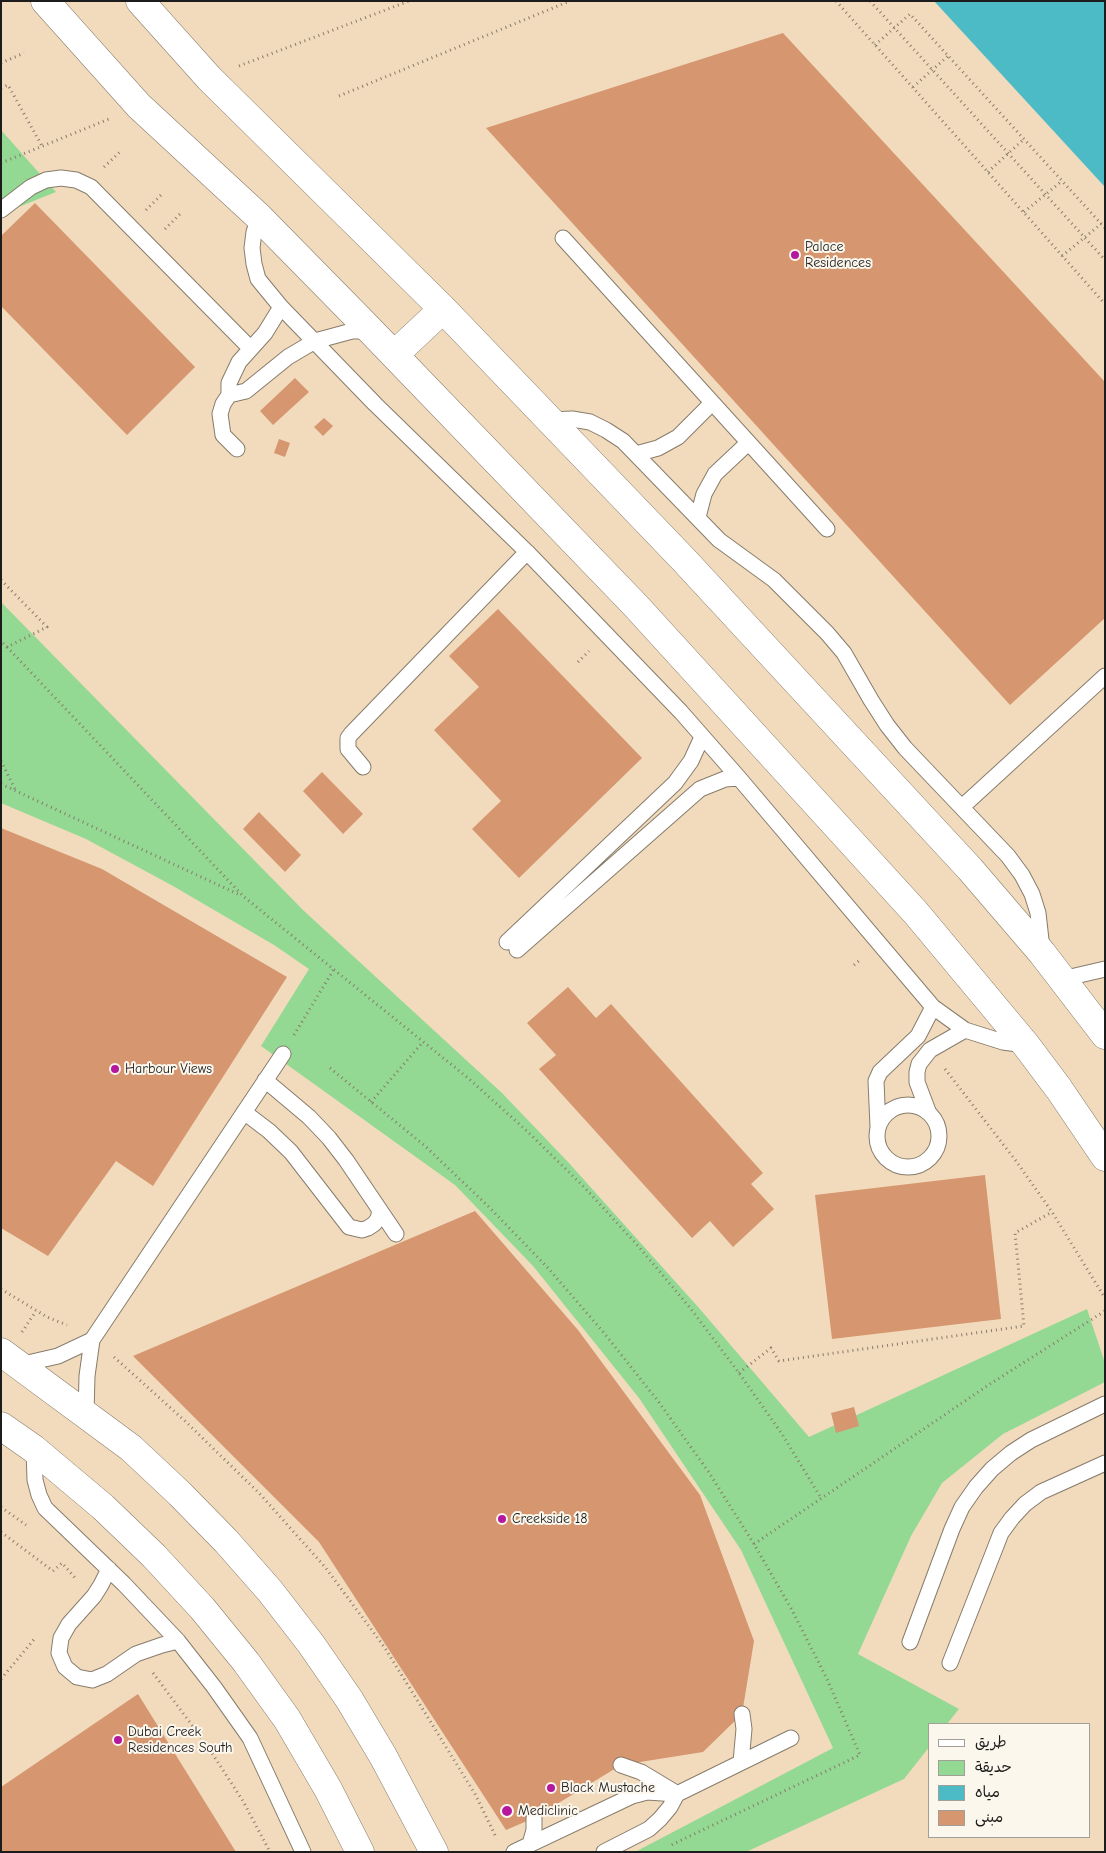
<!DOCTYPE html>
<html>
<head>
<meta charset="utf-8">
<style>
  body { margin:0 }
  #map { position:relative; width:1106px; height:1853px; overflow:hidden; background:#f2dbbc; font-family:"Comic Neue","Playpen Sans Arabic",sans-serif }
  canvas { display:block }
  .frame { position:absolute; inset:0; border:2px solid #1c1c1c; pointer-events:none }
  .legend { position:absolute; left:928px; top:1723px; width:162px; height:115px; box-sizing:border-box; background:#fbf7ec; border:1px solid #a29f99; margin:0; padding:6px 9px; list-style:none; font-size:15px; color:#1c1c1c }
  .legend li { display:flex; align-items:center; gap:10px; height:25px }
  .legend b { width:25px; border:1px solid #a29f99 }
</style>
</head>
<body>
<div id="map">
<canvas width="1106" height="1853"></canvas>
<div class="frame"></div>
<ul class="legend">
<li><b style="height:6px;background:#fff"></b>طريق</li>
<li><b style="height:14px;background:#93d993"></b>حديقة</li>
<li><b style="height:14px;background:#4dbbc6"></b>مياه</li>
<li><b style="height:14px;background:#d59670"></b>مبنى</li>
</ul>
</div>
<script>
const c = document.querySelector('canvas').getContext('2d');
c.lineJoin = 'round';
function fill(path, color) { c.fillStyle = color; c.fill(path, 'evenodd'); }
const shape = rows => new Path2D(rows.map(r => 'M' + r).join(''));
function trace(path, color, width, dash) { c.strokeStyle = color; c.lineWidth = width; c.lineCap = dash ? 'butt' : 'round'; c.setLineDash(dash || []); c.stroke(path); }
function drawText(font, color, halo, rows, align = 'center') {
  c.font = font + ' "Comic Neue",sans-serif'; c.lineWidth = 4; c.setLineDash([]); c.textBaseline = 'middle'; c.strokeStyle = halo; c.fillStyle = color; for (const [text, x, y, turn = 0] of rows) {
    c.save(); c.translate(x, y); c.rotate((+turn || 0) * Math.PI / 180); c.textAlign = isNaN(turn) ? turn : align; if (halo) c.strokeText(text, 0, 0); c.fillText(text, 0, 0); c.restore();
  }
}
const green = shape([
  [1,130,56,192,1,214],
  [1,602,303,910,502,1093,568,1162,699,1308,809,1437,1087,1309,1105,1363,1105,1382,1003,1434,942,1483,911,1536,858,1654,959,1709,947,1724,930,1724,930,1746,904,1779,746,1852,635,1852,833,1748,741,1550,639,1398,533,1266,455,1185,261,1046,309,969,274,945,173,886,86,839,1,803]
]);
const water = shape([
  [934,1,1105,1,1105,187]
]);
const building = shape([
  [783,33,1105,382,1105,618,1010,705,486,128],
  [35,203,195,367,127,435,1,306,1,236],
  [295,378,309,392,273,425,260,411],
  [324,418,333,426,323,436,314,427],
  [279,439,290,443,285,457,274,453],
  [498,609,642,758,519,878,472,829,501,801,434,730,479,687,449,656],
  [322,772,363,814,343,834,303,791],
  [259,812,301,855,285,872,243,829],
  [1,828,102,869,287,977,153,1186,116,1161,48,1256,1,1228],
  [568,987,596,1018,611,1004,763,1173,751,1184,774,1209,733,1247,710,1221,692,1238,539,1069,556,1055,527,1023],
  [985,1175,1001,1319,832,1339,815,1195],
  [475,1211,578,1330,700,1495,754,1641,742,1714,703,1752,621,1765,534,1818,506,1830,319,1542,133,1356],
  [854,1407,859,1426,836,1433,831,1413],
  [138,1694,236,1852,1,1852,1,1787]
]);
const path = shape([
  [836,1,1105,304],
  [870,1,1105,260],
  [875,45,910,14,1105,228],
  [1,63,24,53],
  [239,66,409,1],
  [913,87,948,56],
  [1,88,8,85,42,146],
  [339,96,570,1],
  [1,163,109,119],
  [104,167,122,150],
  [988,172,1024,139],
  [146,210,163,193],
  [1024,212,1062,181],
  [165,229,182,212],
  [1062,256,1101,224],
  [1,580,47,627,7,647,1,641],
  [7,647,243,896,468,1078,528,1132,585,1188,639,1247,691,1309,739,1373,782,1434,821,1498],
  [578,662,589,651],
  [1,761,15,789],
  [1,784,240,895],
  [854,965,861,959],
  [294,1035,334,969],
  [330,1068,425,1146,488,1206,548,1268,604,1333,658,1401,708,1471,754,1544,792,1610,827,1679,860,1755,669,1846],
  [945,1069,1016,1161,1052,1212,1105,1298],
  [371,1102,423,1042],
  [1,1289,47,1317,67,1325],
  [22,1332,36,1311],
  [114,1357,185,1421,259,1493,325,1567,385,1648,475,1794,496,1837],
  [739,1373,771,1348,779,1361,1024,1326,1015,1233,1052,1212],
  [1,1507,26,1525],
  [1,1532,53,1571,62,1563,77,1580],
  [754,1544,990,1384,1105,1311],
  [153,1673,206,1744,243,1801,270,1852],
  [1,1679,36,1637]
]);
const service = shape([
  [1,210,31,187,46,180,61,178,76,180,91,187,250,348],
  [259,217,254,232,252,248,254,264,258,279,281,307,375,404,527,552,681,712,739,778,933,1007,965,1030,1003,1042,1025,1045],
  [563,238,827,529],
  [229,395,246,391,288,357,315,341,352,331,371,331],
  [549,420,572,419,590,422,606,430,623,441,719,540,774,580,827,633,844,653,871,700,887,725,905,748,1008,856,1022,875,1032,894,1038,913,1042,949],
  [237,449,223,435,220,414,223,404,229,395,229,383,239,362,265,333,281,307],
  [636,454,658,448,678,437,712,403],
  [698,517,704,494,715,474,748,443],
  [363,767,348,749,348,738,351,734,527,552],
  [962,807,1105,676],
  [507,942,675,783,691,761,702,737],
  [517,950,700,789,725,779,739,778],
  [1062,979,1105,969],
  [265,1080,309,1117,329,1138,346,1160,396,1234],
  '877 1136a31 31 0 1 1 62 0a31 31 0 1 1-62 0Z',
  [928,1111,917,1082,917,1072,919,1064,930,1050,965,1030],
  [244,1112,269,1131,291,1152,349,1227,362,1230,368,1228,374,1224,378,1219,380,1210],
  [878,1127,876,1081,880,1072,918,1036,933,1007],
  [19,1365,58,1356,92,1340],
  [86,1414,87,1376,92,1340,283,1054],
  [34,1449,35,1480,39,1495,45,1508,124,1584,178,1641,214,1687,250,1738,303,1852],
  [109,1569,101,1585,94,1596,69,1624,61,1638,59,1653,65,1667,77,1677,92,1680,107,1674,136,1654,162,1645,178,1641],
  [910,1642,952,1529,962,1507,976,1487,992,1469,1011,1453,1031,1440,1105,1404],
  [950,1663,994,1551,1001,1533,1012,1518,1025,1504,1041,1492,1105,1463],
  [741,1762,744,1729,742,1714],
  [621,1765,641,1772,676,1793],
  [530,1844,534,1830,534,1818],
  [514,1852,632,1796,647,1792,677,1794,791,1738],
  [604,1852,649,1829,660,1819,670,1807,677,1794]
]);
const tertiary = shape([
  [45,1,139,106,259,217,371,331,636,606,916,913,1026,1045,1059,1089,1105,1157],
  [140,1,209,78,443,309,684,560,970,869,1042,953,1105,1035],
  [394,355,443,309],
  [1,1352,131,1448,180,1494,226,1541,270,1591,311,1644,349,1699,383,1756,434,1852],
  [1,1426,34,1449,103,1507,154,1556,202,1608,246,1662,287,1719,328,1789,360,1852]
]);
const markers = [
  [795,255,5,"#b5179e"],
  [115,1069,5,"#b5179e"],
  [502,1519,5,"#b5179e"],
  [118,1740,5,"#b5179e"],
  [551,1788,5,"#b5179e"],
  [507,1811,6,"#b5179e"]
];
const poiNames = [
  ["Palace",805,247],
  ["Residences",805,263],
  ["Harbour Views",125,1069],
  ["Creekside 18",512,1519],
  ["Dubai Creek",128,1732],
  ["Residences South",128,1748],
  ["Black Mustache",561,1788],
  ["Mediclinic",518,1811]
];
fill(green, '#93d993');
fill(water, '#4dbbc6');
fill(building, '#d59670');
trace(service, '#877c6c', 17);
trace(tertiary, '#877c6c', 29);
trace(path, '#877c6c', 3, [1, 4]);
trace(service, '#fff', 15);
trace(tertiary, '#fff', 28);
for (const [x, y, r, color] of markers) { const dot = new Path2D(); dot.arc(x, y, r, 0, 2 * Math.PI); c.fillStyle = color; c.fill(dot); trace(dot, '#fbf7ec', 2); }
drawText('14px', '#1c1c1c', '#fbf7ec', poiNames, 'left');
</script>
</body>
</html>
